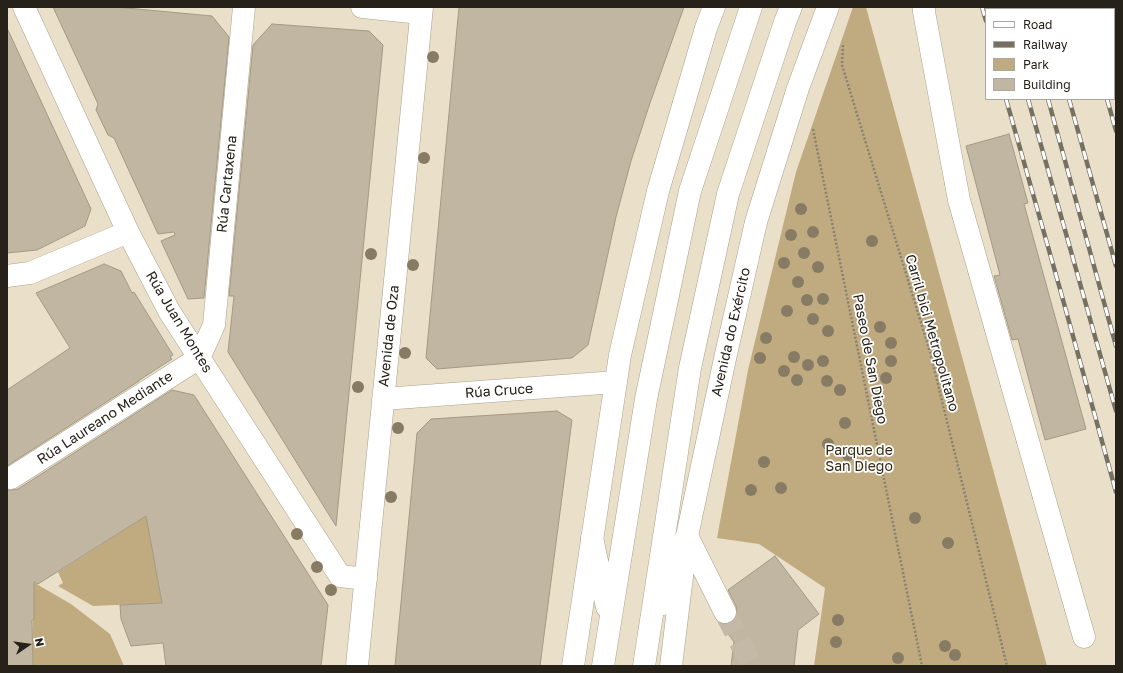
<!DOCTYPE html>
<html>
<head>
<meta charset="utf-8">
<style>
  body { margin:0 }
  #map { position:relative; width:1123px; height:673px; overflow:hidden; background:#eadfc9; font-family:"Golos Text",sans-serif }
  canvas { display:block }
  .frame { position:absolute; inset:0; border:8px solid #26221a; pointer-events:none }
  .legend { position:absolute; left:985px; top:8px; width:130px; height:92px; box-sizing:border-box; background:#fff; border:1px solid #a8a7a3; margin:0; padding:5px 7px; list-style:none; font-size:12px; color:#26221a }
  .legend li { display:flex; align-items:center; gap:8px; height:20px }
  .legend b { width:20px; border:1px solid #a8a7a3 }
  .north { position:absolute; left:8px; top:625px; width:40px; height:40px; -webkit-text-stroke:3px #fff; paint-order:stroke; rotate:77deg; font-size:11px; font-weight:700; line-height:16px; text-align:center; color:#26221a }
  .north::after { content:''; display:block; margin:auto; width:14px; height:18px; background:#26221a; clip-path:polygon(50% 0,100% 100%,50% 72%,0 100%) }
</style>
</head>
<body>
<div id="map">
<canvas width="1123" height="673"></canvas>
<div class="frame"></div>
<ul class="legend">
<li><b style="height:5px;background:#fff"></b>Road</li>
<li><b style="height:5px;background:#767062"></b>Railway</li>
<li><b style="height:11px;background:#c0ab81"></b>Park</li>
<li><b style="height:11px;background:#c1b6a1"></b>Building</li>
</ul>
<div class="north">N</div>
</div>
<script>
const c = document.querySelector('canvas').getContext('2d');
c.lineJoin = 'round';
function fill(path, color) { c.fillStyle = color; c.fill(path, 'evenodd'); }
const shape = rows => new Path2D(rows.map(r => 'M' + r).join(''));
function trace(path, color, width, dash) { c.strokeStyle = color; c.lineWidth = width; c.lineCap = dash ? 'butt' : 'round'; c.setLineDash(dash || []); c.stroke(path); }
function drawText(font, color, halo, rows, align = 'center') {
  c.font = font + ' "Golos Text",sans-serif'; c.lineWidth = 3.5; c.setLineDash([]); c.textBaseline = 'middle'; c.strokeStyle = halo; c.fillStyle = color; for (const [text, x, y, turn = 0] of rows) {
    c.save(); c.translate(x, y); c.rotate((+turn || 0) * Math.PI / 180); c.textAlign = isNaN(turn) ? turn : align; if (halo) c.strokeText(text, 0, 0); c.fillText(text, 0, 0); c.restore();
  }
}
const green = shape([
  [853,7,866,7,1047,666,814,666,825,588,759,544,717,538,748,370,796,172],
  [154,511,180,552,154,559,162,603,93,606,58,586,63,583,58,572],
  [33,582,71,604,110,634,124,666,33,666]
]);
const building = shape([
  [53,7,116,7,212,16,229,37,204,298,188,299,161,241,175,235,174,232,158,234,114,138,108,135,96,110,98,104,53,7],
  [459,7,684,7,650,103,631,161,616,217,588,345,572,358,437,369,426,358,459,7],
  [272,24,369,31,383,45,336,526,228,352,234,296,229,296,253,45,272,24],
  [7,28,91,209,85,226,37,250,7,253,7,28],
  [1009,134,1028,203,1024,204,1086,429,1045,440,1018,339,1012,340,994,276,1000,275,966,146,1009,134],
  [104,264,121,271,132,293,134,292,173,355,170,357,172,359,138,381,139,381,7,466,7,390,70,348,36,293,104,264],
  [172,390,194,395,328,605,321,666,166,666,163,643,131,646,121,619,120,605,162,603,146,516,38,584,34,582,34,619,32,620,33,666,7,666,7,490,12,490,18,489,172,390],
  [557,411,572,420,540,666,395,666,417,433,431,419,557,411],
  [775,556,819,614,798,630,794,666,731,666,734,642,723,627,723,624,730,623,735,619,737,612,736,606,728,590,775,556]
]);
const minorTunnel = shape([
  [725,612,752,666]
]);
const path = shape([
  [843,45,842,65,930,352,1007,666],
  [813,129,922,666]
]);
const minor = shape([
  [24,7,128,232,169,311,340,576,366,579],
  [362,7,421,13],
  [924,7,924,12,959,200,1084,637],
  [7,276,30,273,128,232],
  [383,399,616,382],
  [11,478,199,358,214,325,244,7],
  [687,536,725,612],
  [357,666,422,7],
  [573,666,620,355,658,191,706,28,714,7],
  [671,666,687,536,726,354,756,222,798,88,828,7]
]);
const major = shape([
  [592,538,607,607],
  [663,604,687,536],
  [603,666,646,399,690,191,751,7],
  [644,666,690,368,728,194,785,22,791,7]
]);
const rail = shape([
  [982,7,986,21],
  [1002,7,1002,9],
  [1023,7,1023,9],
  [1044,7,1044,9],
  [1006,99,1060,289,1116,492],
  [1028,99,1116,411],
  [1048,99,1116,346],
  [1069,99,1116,266],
  [1107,99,1116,131]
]);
const trees = [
  [433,57],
  [424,158],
  [801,209],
  [813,232],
  [791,235],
  [872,241],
  [804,253],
  [371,254],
  [784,263],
  [413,265],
  [818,267],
  [798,282],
  [823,299],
  [807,300],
  [787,311],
  [813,319],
  [880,327],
  [828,331],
  [766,338],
  [891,343],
  [405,353],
  [794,357],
  [760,358],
  [823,361],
  [891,361],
  [808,365],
  [784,371],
  [886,378],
  [797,380],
  [827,381],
  [358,387],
  [840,390],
  [845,423],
  [398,428],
  [828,444],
  [848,455],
  [764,462],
  [781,488],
  [751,490],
  [391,497],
  [915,518],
  [297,534],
  [948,543],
  [317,567],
  [331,590],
  [838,620],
  [836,642],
  [945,646],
  [955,655],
  [898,658]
];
const streetNames = [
  ["Rúa Cartaxena",227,184,-84],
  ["Rúa Juan Montes",179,322,59],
  ["Avenida do Exército",731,332,-77],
  ["Carril bici Metropolitano",932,333,74],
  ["Avenida de Oza",389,336,-84],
  ["Paseo de San Diego",870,359,79],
  ["Rúa Cruce",499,391,-4],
  ["Rúa Laureano Mediante",105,418,-33]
];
const parkNames = [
  ["Parque de",859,451],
  ["San Diego",859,467]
];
fill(green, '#c0ab81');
fill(building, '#c1b6a1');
trace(building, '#a39984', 1);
trace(minorTunnel, '#c3b9a6', 22, [22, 11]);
trace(minor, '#aba18c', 23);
trace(major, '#aba18c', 23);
trace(path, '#878071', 2.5, [2, 2]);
trace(minor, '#fff', 22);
trace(major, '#fff', 22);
trace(rail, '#767062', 4.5);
trace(rail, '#fff', 3, [9]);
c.fillStyle = '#877b64';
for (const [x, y] of trees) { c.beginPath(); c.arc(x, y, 6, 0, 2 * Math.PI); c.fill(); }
drawText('14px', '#26221a', '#fff', streetNames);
drawText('14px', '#362a11', '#fff', parkNames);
</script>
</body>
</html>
